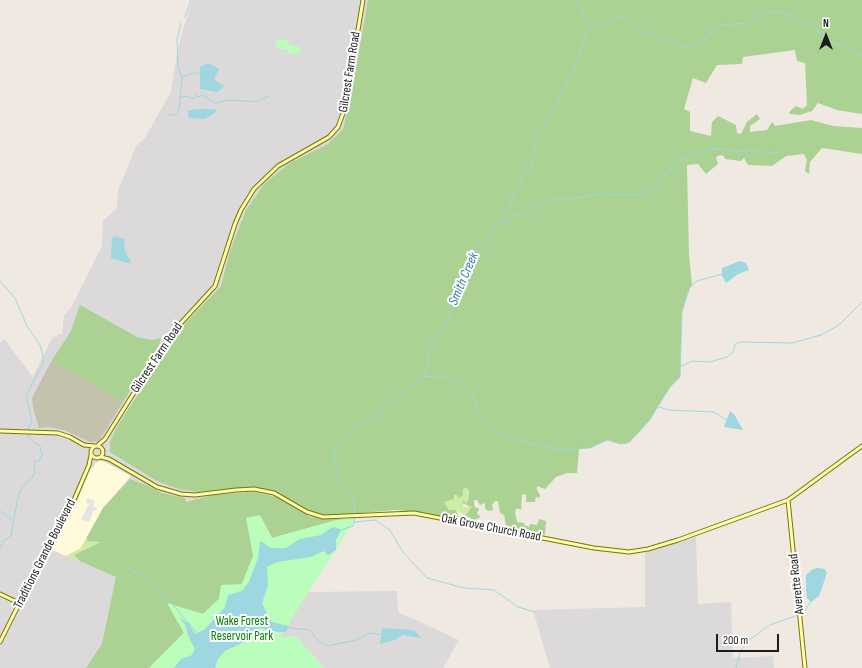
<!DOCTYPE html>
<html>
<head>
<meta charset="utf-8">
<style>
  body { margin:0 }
  #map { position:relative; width:862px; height:668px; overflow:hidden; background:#efe9e1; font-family:"Sofia Sans Condensed",sans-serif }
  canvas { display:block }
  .north { position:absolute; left:806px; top:16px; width:40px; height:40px; -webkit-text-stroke:3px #fff; paint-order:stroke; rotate:0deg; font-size:11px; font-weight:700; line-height:16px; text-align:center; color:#1c1c1c }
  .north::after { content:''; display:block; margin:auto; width:14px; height:18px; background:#1c1c1c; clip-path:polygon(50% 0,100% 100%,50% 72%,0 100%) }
  .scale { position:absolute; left:716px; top:634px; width:63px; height:18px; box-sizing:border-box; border:2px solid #1c1c1c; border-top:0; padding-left:5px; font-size:12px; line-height:14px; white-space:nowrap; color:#1c1c1c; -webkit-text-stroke:3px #fff; paint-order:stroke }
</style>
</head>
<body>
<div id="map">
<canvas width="862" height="668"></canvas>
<div class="north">N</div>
<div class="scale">200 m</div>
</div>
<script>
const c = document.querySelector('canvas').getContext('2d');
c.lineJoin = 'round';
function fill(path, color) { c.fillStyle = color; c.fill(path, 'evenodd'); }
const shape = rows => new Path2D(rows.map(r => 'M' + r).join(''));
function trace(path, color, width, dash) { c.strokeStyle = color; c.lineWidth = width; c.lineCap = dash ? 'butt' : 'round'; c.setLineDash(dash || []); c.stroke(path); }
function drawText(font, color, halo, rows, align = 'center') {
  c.font = font + ' "Sofia Sans Condensed",sans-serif'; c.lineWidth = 4; c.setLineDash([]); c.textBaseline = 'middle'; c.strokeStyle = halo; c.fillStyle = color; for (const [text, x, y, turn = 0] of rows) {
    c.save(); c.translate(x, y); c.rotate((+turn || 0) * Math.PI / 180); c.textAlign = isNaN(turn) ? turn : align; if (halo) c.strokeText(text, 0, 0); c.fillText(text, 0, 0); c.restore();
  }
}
const residential = shape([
  [192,0,661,0,358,515,343,516,337,519,272,538,149,668,0,668,0,343,4,339,33,377,52,338,62,333,64,315,71,308,102,246,103,221,117,208,118,191,136,146,145,138,171,92,178,47],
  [696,537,698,604,731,602,733,658,773,656,774,668,550,668,533,610,645,607,645,552],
  [397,591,398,612,459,640,443,668,324,668,296,637,280,637,308,592]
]);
const education = shape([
  [100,461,105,462,131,476,103,508,81,548,66,556,52,550,72,514,89,472,96,463]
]);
const construction = shape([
  [52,360,123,402,99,441,90,442,64,430,48,427,39,428,33,408,32,398]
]);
const grass = shape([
  [465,487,468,487,469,498,466,504,466,502,463,501,463,507,467,508,470,504,472,509,465,515,456,510,449,510,444,502,454,499,454,495],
  [87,537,87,541,102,542,74,555,80,561,66,556,81,548]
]);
const forest = shape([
  [368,0,862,0,862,114,837,110,818,103,812,111,800,115,790,114,789,112,796,106,803,109,807,105,805,63,797,61,795,50,743,57,742,64,717,65,706,83,693,78,684,109,690,112,690,131,711,136,712,122,718,116,736,125,737,133,741,134,747,122,757,114,760,119,750,126,750,132,767,130,772,122,775,126,811,120,833,126,862,128,862,154,822,148,810,162,809,174,805,171,807,160,804,154,786,156,772,166,748,165,744,158,741,161,725,159,724,156,720,155,716,157,718,164,706,174,698,164,687,165,689,254,692,285,688,291,682,312,680,377,670,387,649,421,630,442,621,444,607,440,590,448,579,449,577,473,567,473,556,477,545,489,537,486,537,490,540,495,539,498,536,497,535,502,526,502,526,495,522,494,521,510,517,508,515,512,517,522,524,523,524,525,529,527,530,524,537,525,539,519,546,521,545,535,507,529,504,515,500,513,498,501,495,501,492,505,493,510,488,511,485,508,485,503,480,505,477,500,474,500,474,505,476,508,479,508,477,514,481,517,472,521,470,517,465,516,472,507,462,503,464,500,466,504,469,498,469,491,466,487,463,489,463,495,459,498,457,495,454,495,454,499,444,502,449,510,456,510,458,516,465,518,467,522,419,512,395,510,324,516,313,513,283,496,272,492,244,488,199,492,178,489,157,481,110,452,110,442,117,427,179,330,221,286,230,251,246,210,265,183,290,163,328,144,343,129,352,90],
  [80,305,137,337,151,340,161,338,159,345,123,402,52,360,71,331],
  [130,479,146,485,162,493,185,498,186,502,213,495,253,492,277,497,310,517,329,519,352,519,337,520,272,538,260,515,253,556,242,584,219,599,203,614,168,604,184,633,149,668,86,668,102,644,116,577,80,561,74,555,101,542,87,541,87,537,103,508]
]);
const park = shape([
  [277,39,289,40,288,45,300,47,299,55,287,53,288,50,285,49,275,48],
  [260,515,272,538,337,520,356,518,280,637,296,636,324,668,149,668,184,633,167,603,203,614,219,599,221,585,242,584,253,556,246,518]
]);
const parking = shape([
  [87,498,95,501,93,506,97,508,96,511,94,510,89,522,81,519,89,504,86,503]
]);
const water = shape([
  [208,63,219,69,214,80,224,86,218,92,200,89,200,67],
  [196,109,215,109,216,112,205,119,189,118,188,111],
  [114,236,124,239,125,251,131,262,130,264,111,258,112,239],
  [740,261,746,263,749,270,738,274,726,283,722,276,722,268],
  [730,411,734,414,743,430,724,427],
  [336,527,341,530,336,540,336,550,330,554,327,555,324,551,311,557,277,562,267,567,268,585,262,603,271,622,289,626,286,632,277,632,260,628,248,640,225,651,218,659,215,668,174,668,181,659,192,655,195,649,189,638,185,625,179,617,188,623,195,634,204,630,225,607,228,595,242,591,249,582,258,558,260,541,271,548,286,548,300,539,321,535,331,528],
  [818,568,825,569,827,573,819,596,811,602,807,598,806,591,806,575,813,569],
  [382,628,411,630,415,631,421,638,403,635,395,640,380,644]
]);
const stream = shape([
  [185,17,191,0],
  [591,30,617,18,625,17,644,32,686,47,700,42,721,25,746,23,769,11,790,14,803,24,813,27,831,42,862,55],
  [182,77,194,73,201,73],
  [180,98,184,96,189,97],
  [191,98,193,99,196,95,198,97,203,95,215,103,230,100,257,102,269,96],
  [169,115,175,115,179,110,182,78,178,67,177,40,181,23],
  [498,224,508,222,514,215,524,213,543,202,554,198,580,198,597,194,641,195,655,187,667,172,681,160,709,149,721,149,736,152,752,150,769,153,780,152],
  [0,281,15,298,27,326,40,345,43,356,43,363,26,396,32,421,28,430],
  [680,367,692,361,710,362,727,357,733,352,735,345,740,342,792,343,821,335,839,325,862,302],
  [425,376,446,378,465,387,471,392,477,408,487,424,497,432,509,438,558,450,590,448,607,440,621,444,628,443,649,421,670,387,680,377,682,312,690,287,697,281,722,274],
  [659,407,669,410,714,412,726,420],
  [0,511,12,520],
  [354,514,355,505,352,498,339,478,335,465,334,454,337,447,351,430,378,415,382,408,395,400,425,376,430,350,447,321,464,273,479,245,489,237,504,215,515,194,523,175,532,165,537,134,548,122,579,59,584,39,590,27,577,0],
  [355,522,375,520,390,530,402,551,427,578,464,588,494,590,518,607,535,612],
  [341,530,353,526,355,518],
  [0,549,4,540,11,536,18,496,23,487,33,477,35,471,34,462,39,461,42,455,40,446,31,440,27,434],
  [128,568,156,585,198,634],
  [804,612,811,601],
  [289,628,309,630,321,643,327,646,356,640,370,633,382,635],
  [736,668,741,650,749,640,770,625,798,615]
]);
const secondary = shape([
  [0,431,58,433,70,437,84,445,95,446],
  '91 452a6 6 0 1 1 12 0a6 6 0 1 1-12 0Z',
  [97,446,105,439,170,335,215,286,235,224,241,210,254,189,278,166,329,137,338,127,345,108,363,0],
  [101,457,109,459,157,487,181,494,195,495,236,490,254,489,274,493,307,512,323,517,414,513,594,548,629,552,648,549,678,540,788,500,862,446],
  [788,500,805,668],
  [0,594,19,603],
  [0,642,39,564,71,507,89,465,91,455]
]);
const streetNames = [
  ["Gilcrest Farm Road",350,72,-81],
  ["Gilcrest Farm Road",157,358,-56],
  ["Oak Grove Church Road",491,528,11],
  ["Traditions Grande Boulevard",45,554,-63],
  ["Averette Road",797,584,-96]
];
const parkNames = [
  ["Wake Forest",242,622],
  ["Reservoir Park",242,637]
];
const waterNames = [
  ["Smith Creek",464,279,-67]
];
fill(residential, '#dbd9d9');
fill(education, '#fffbda');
fill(construction, '#c4c1ac');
fill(grass, '#ceeda3');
fill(forest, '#abd193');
fill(park, '#bbfdba');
fill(parking, '#e4e4e4');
fill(water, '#9ed7e0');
trace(stream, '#9ed7e0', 1);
trace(secondary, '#757700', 5);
trace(secondary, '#fefab0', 3);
drawText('13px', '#1c1c1c', '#fff', streetNames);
drawText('13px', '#068104', '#fff', parkNames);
drawText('italic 14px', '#3e79a2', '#fff', waterNames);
</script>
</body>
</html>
